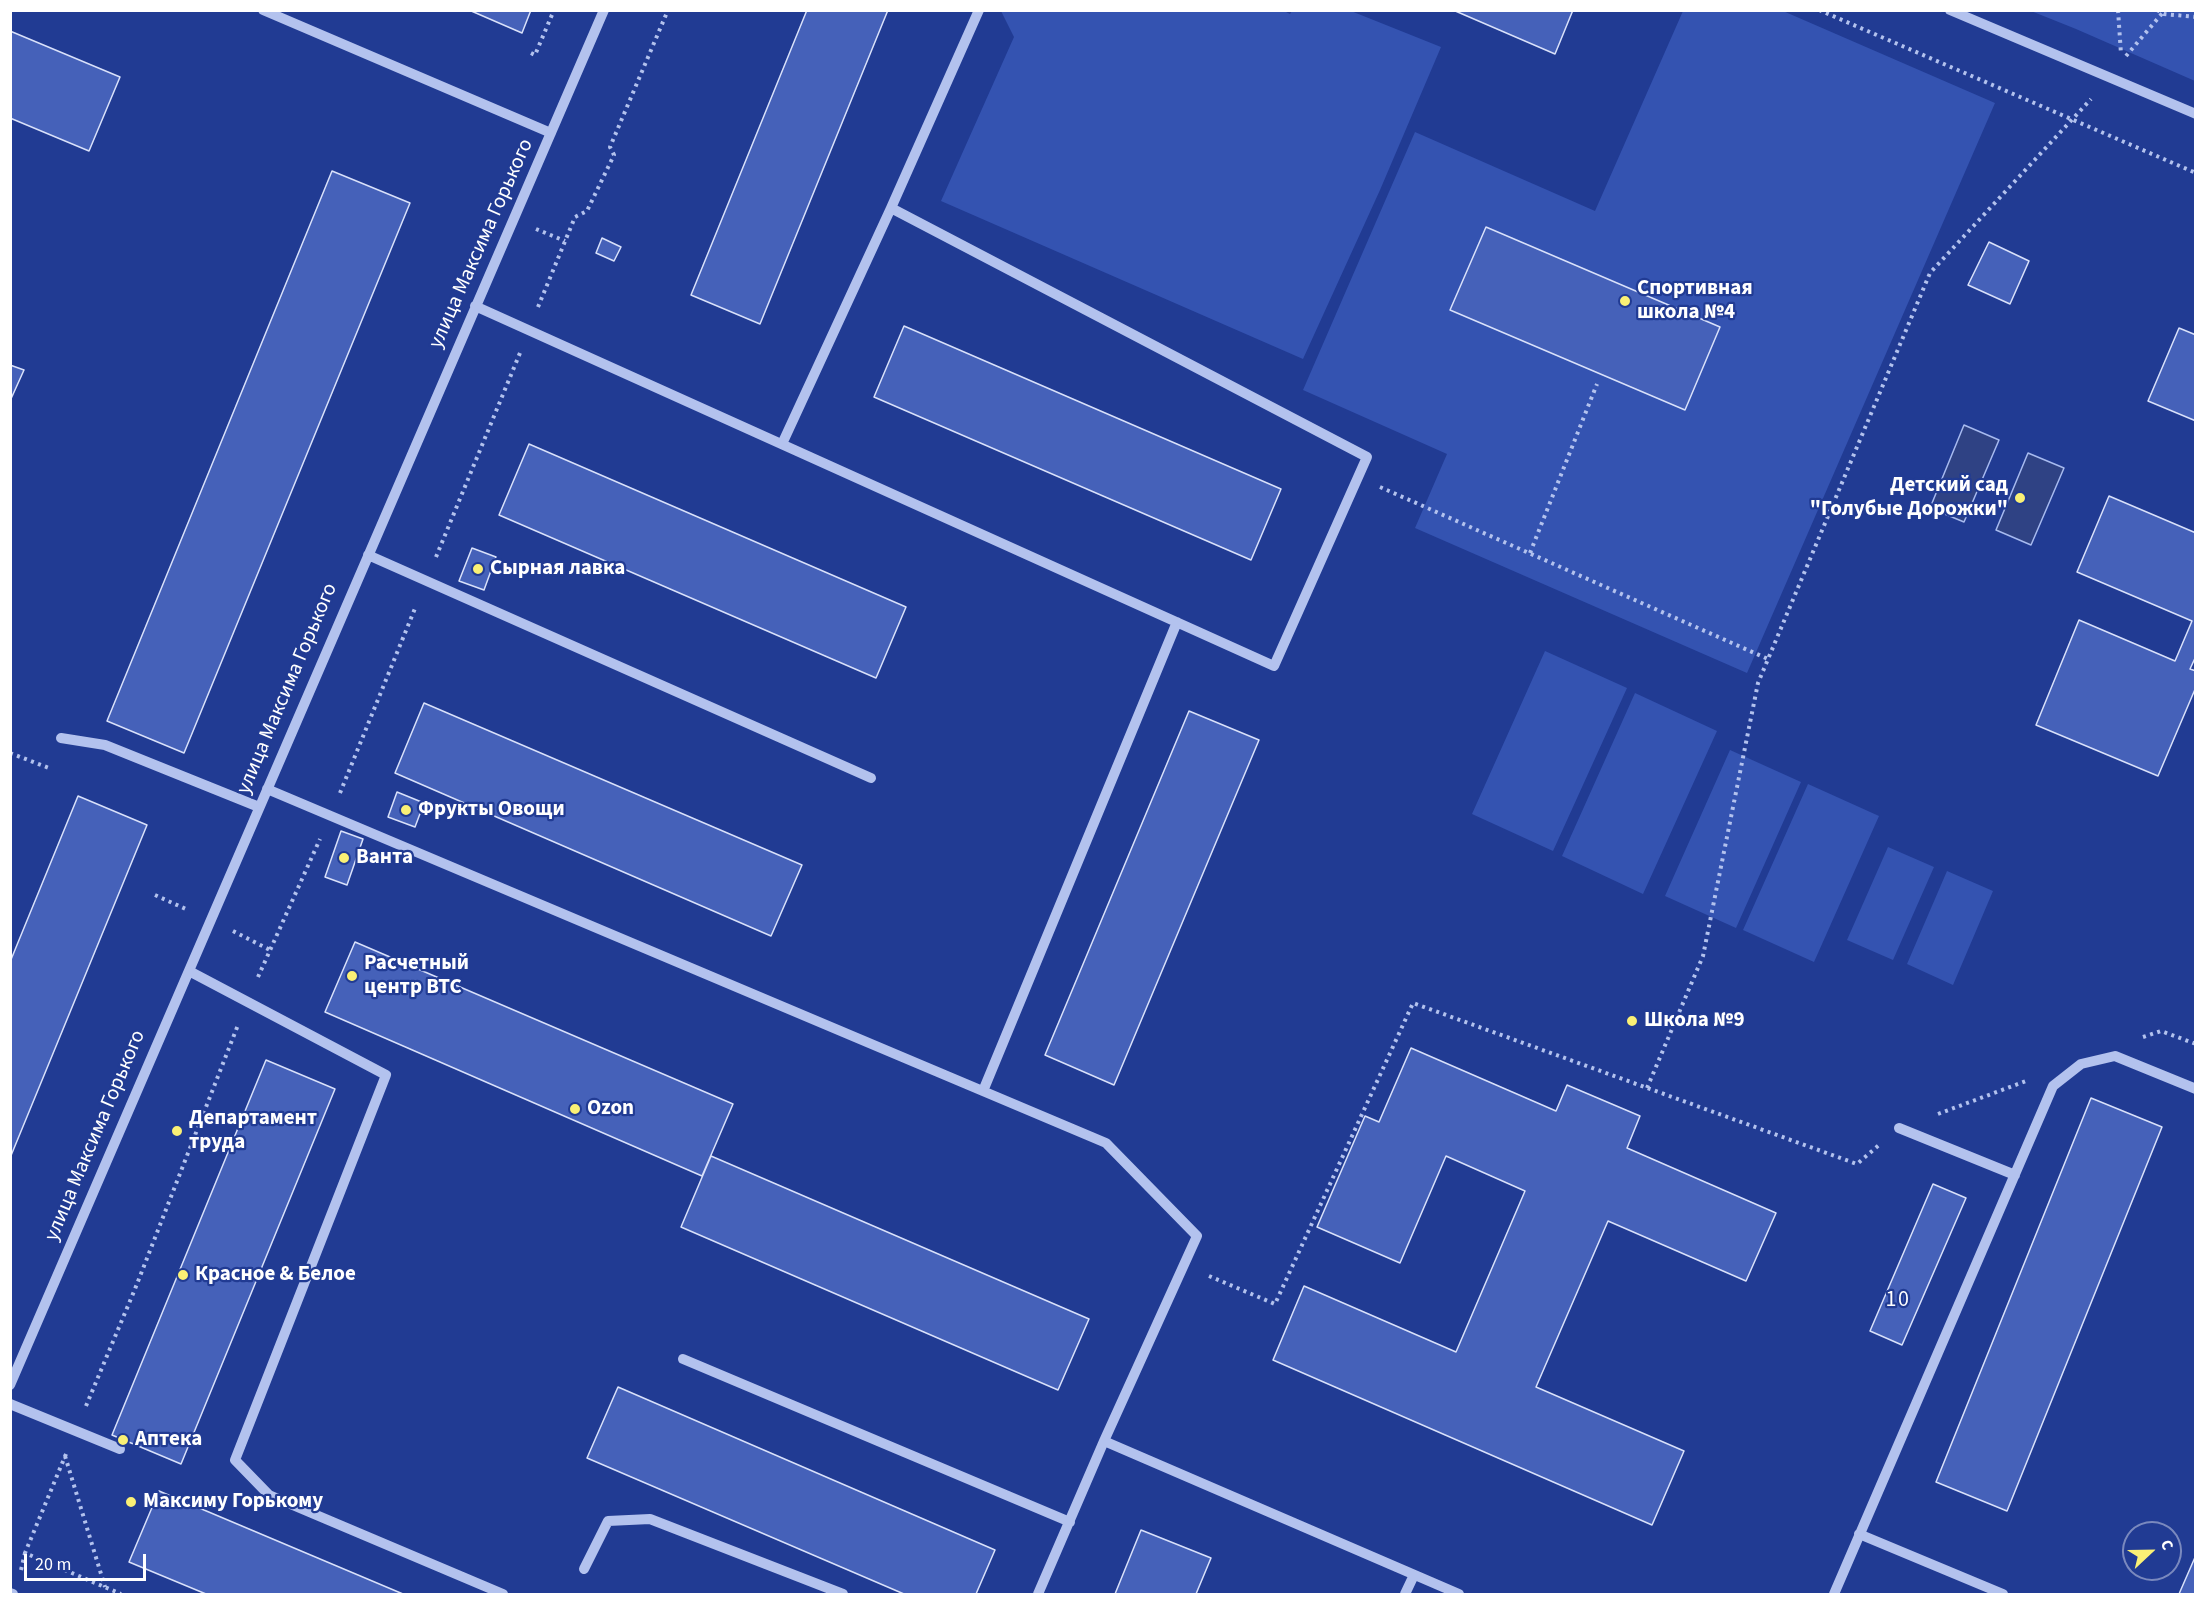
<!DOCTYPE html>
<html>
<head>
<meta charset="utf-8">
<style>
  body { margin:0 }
  #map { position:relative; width:2206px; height:1605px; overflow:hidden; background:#213b93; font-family:"Source Sans 3",sans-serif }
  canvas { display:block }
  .frame { position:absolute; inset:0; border:12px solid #fff; pointer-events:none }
  .north { position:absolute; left:2122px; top:1521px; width:60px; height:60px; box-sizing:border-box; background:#213b93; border:2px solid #7a89be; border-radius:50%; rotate:68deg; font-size:16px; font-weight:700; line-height:24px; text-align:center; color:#fff }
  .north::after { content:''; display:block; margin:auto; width:21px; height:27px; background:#faf075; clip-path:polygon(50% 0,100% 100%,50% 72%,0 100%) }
  .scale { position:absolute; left:24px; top:1554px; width:122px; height:27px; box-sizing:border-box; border:3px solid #fff; border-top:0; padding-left:8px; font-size:18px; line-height:21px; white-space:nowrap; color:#fff; -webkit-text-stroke:4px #213b93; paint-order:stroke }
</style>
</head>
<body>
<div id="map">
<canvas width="2206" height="1605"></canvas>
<div class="frame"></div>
<div class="north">С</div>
<div class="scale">20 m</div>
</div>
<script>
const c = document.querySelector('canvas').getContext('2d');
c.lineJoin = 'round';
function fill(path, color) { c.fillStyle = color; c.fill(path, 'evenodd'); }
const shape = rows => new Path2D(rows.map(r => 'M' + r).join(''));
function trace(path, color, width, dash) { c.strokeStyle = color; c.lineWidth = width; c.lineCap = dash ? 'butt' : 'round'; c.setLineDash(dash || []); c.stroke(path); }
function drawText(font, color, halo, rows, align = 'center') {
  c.font = font + ' "Source Sans 3",sans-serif'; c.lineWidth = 4.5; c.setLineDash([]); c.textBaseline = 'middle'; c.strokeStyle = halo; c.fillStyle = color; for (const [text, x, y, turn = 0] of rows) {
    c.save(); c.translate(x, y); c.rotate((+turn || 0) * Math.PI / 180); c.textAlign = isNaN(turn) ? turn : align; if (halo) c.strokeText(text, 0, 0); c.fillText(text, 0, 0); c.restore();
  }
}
const green = shape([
  [1282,10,1290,14,1292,11,1351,11,1441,47,1380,190,1303,359,941,201,1014,37,1001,11],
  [1683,11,1783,11,1995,103,1747,673,1415,528,1447,454,1303,390,1415,132,1595,211],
  [2031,11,2195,11,2195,81,2076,29],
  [1545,651,1627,688,1553,851,1472,814],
  [1635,693,1717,731,1643,894,1562,856],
  [1730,750,1801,782,1736,928,1665,896],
  [1808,784,1879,816,1814,962,1743,930],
  [1888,847,1934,867,1893,960,1847,940],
  [1947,871,1993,891,1953,985,1907,964]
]);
const water = shape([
  [1964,425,1999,440,1964,522,1930,508,1964,425],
  [2028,453,2064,468,2031,545,1996,530,2028,453]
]);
const building = shape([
  [469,10,531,10,522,33,469,10],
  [807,10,888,10,760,324,691,295,807,10],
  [1453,10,1573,10,1555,54,1453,10],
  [10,31,120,77,89,151,10,118,10,31],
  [332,171,410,203,184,753,107,721,332,171],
  [1486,227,1720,327,1685,410,1450,310,1486,227],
  [602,238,621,247,614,261,596,253,602,238],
  [1989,242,2029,261,2010,304,1968,285,1989,242],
  [904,326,1281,489,1251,560,874,397,904,326],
  [2179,328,2196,335,2196,421,2148,401,2179,328],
  [10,365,24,370,10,401,10,365],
  [529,444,906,607,876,678,499,515,529,444],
  [2109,496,2196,533,2196,656,2190,669,2196,671,2196,687,2158,776,2036,725,2079,620,2175,661,2192,621,2077,572,2109,496],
  [472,548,496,557,484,590,459,581,472,548],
  [424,703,802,865,771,936,395,773,424,703],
  [1189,711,1259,740,1114,1085,1045,1055,1189,711],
  [397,792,424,803,415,827,388,817,397,792],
  [78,796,147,825,10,1158,10,962,78,796],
  [341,831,363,839,347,885,325,877,341,831],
  [355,942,733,1104,702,1176,325,1012,355,942],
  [1411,1048,1556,1111,1567,1085,1640,1116,1627,1148,1776,1213,1746,1281,1608,1221,1536,1387,1684,1451,1652,1525,1273,1360,1304,1286,1456,1352,1525,1191,1446,1156,1400,1263,1317,1227,1365,1116,1379,1122,1411,1048],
  [266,1060,335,1089,181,1464,112,1435,266,1060],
  [2091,1098,2162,1127,2007,1511,1936,1482,2091,1098],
  [711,1156,1089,1319,1058,1390,681,1227,711,1156],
  [1933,1184,1966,1198,1902,1345,1870,1331,1933,1184],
  [618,1387,995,1550,976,1594,904,1594,587,1458,618,1387],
  [159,1491,403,1594,206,1594,129,1562,159,1491],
  [1141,1530,1211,1558,1196,1594,1115,1594,1141,1530],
  [2196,1555,2196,1594,2179,1594,2196,1555]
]);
const path = shape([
  [1819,10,2196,173],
  [2118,10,2121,54],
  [2157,10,2164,14,2196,17],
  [531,53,535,55,554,10],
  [2126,56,2165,10],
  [536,229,565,241],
  [538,307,575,217,587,211,614,155,610,147,668,10],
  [1380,487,1768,659],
  [1530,553,1597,384],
  [436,557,520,353],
  [10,753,49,768],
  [340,793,416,606],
  [155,895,188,910],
  [233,931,270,950],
  [258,977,320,839],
  [2143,1037,2161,1031,2196,1044],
  [1647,1088,1703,956,1758,683,1930,273,2091,99],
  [1938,1114,2026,1081],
  [1209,1276,1275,1304,1413,1003,1857,1164,1879,1145],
  [86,1406,135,1289,238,1025],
  [66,1454,25,1553,121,1594],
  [65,1456,105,1587],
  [21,1570,25,1553]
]);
const minor = shape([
  [263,10,551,133],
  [1950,10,2196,114],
  [891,208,979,10],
  [475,306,1274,666,1367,457,891,208,782,444],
  [368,555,871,778],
  [61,738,105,745,259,807],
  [267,789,1106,1143,1197,1236,1104,1441,1038,1594],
  [189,971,386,1075,235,1460,269,1495,503,1594],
  [983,1091,1177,622],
  [1899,1128,2015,1175],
  [683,1359,1070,1522],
  [10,1385,604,10],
  [10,1404,120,1449],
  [1104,1441,1459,1594],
  [1859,1534,2003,1594],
  [584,1569,608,1521,650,1519,843,1594],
  [10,1593,13,1594],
  [1405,1594,1414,1575],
  [1834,1594,2053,1086,2081,1064,2115,1056,2196,1089]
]);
const markers = [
  [1625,301,6,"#faf075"],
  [2020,498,6,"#faf075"],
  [478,569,6,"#faf075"],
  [406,810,6,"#faf075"],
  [344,858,6,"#faf075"],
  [352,976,6,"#faf075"],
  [1632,1021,6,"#faf075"],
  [575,1109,6,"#faf075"],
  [177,1131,6,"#faf075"],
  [183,1275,6,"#faf075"],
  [123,1440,6,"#faf075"],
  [131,1502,6,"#faf075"]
];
const streetNames = [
  ["улица Максима Горького",482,244,-66],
  ["улица Максима Горького",288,689,-67],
  ["улица Максима Горького",96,1136,-67]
];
const poiNames = [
  ["Спортивная",1637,289],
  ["школа №4",1637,313],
  ["Детский сад",2008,486,"right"],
  ["\"Голубые Дорожки\"",2008,510,"right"],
  ["Сырная лавка",490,569],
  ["Фрукты Овощи",418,810],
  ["Ванта",356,858],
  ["Расчетный",364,964],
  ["центр ВТС",364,988],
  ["Школа №9",1644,1021],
  ["Ozon",587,1109],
  ["Департамент",189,1119],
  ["труда",189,1143],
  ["Красное & Белое",195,1275],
  ["Аптека",135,1440],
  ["Максиму Горькому",143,1502]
];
const neighbourhoodNames = [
  ["10",1898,1301]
];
fill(green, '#3453b1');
fill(water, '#2f4284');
trace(water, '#a7baef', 1.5);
fill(building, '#4561b9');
trace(building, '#d9e1fa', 1.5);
trace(path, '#b3c2ee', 4, [3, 4.5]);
trace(minor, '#b3c2ee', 10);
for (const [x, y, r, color] of markers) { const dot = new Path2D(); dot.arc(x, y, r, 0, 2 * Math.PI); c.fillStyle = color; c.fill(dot); trace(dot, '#213b93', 2); }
drawText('21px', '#fff', '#213b93', streetNames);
drawText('bold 21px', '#fff', '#213b93', poiNames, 'left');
c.letterSpacing = '1.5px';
drawText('22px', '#fff', '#213b93', neighbourhoodNames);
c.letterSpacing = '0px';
</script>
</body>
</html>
